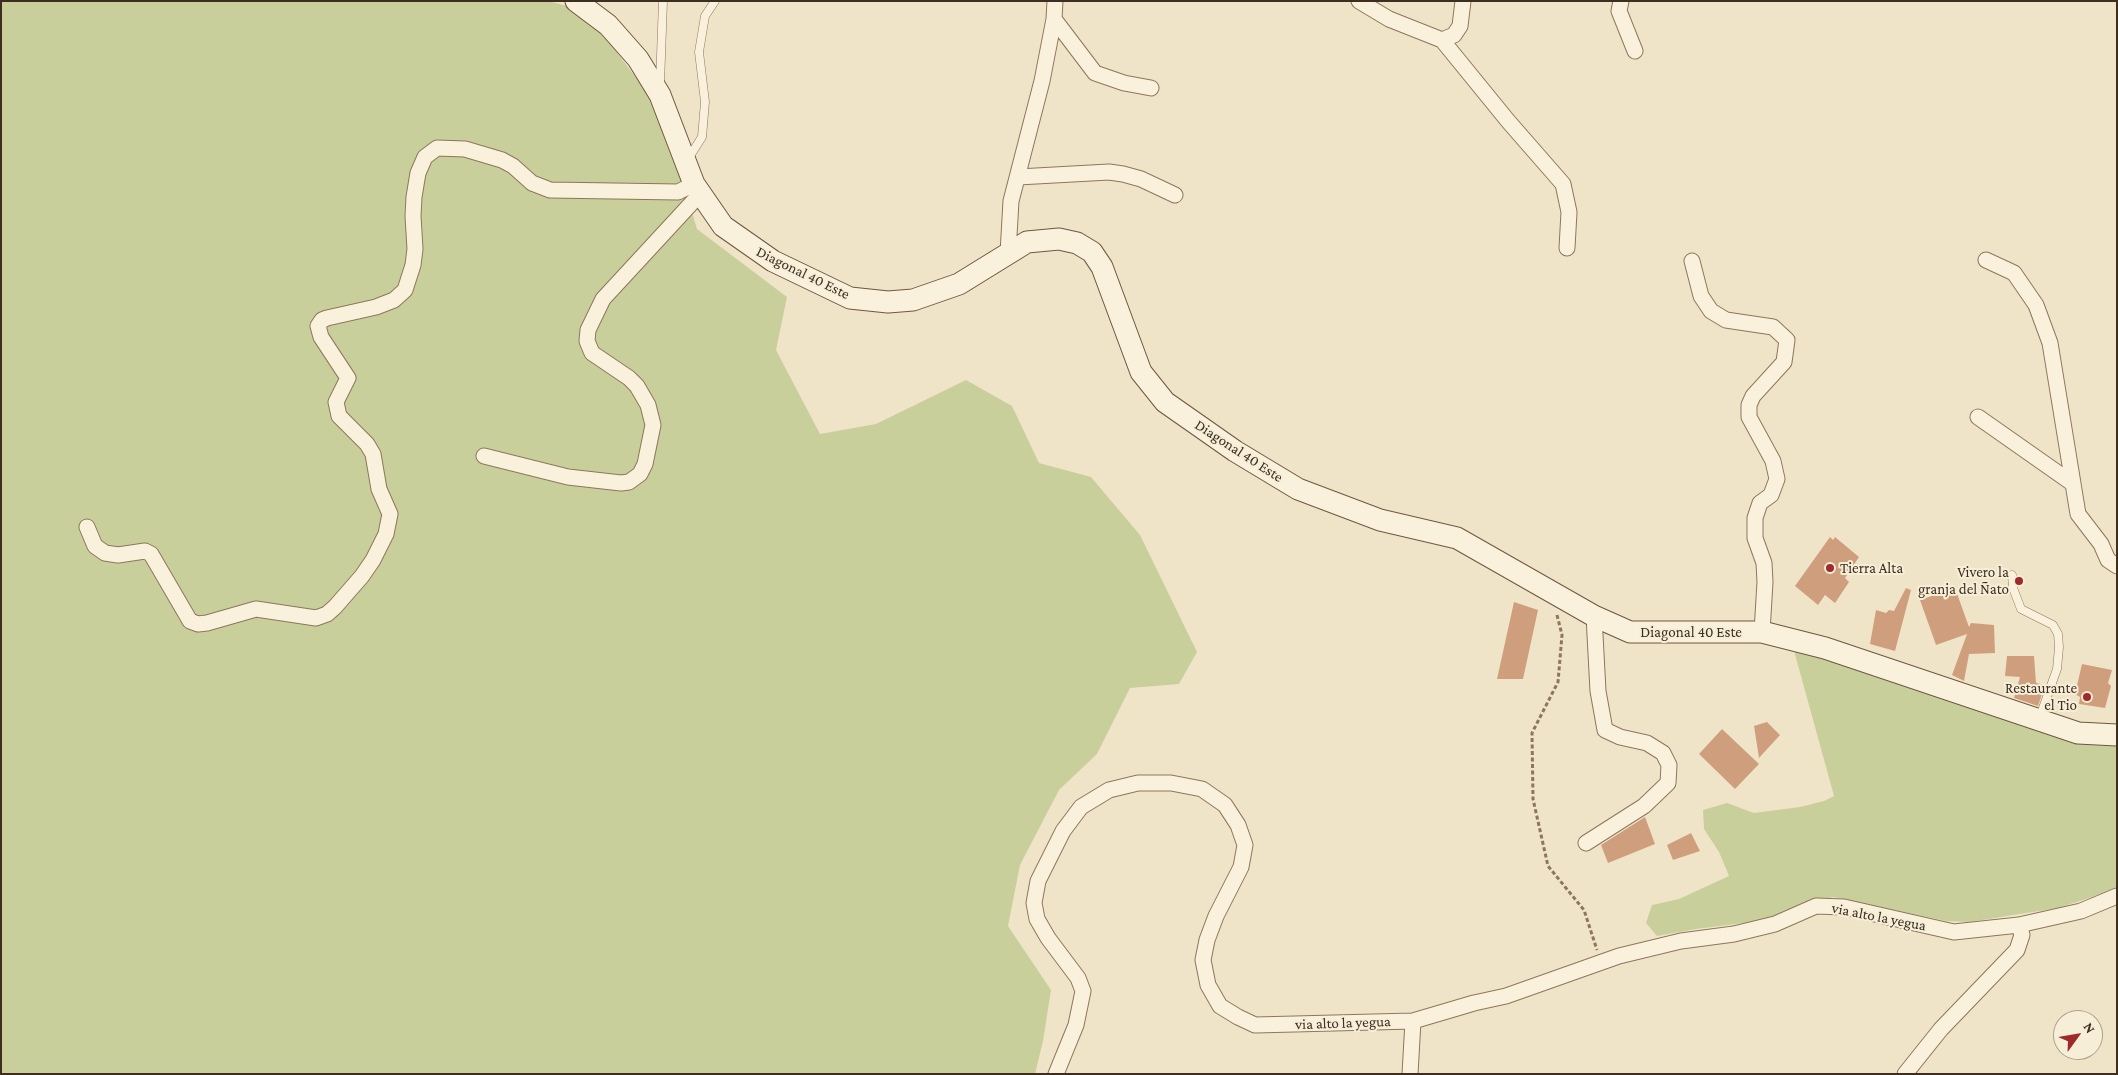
<!DOCTYPE html>
<html>
<head>
<meta charset="utf-8">
<style>
  body { margin:0 }
  #map { position:relative; width:2118px; height:1075px; overflow:hidden; background:#f0e4c8; font-family:"Crimson Pro",serif }
  canvas { display:block }
  .frame { position:absolute; inset:0; border:2px solid #3d2e20; pointer-events:none }
  .north { position:absolute; left:2053px; top:1010px; width:50px; height:50px; box-sizing:border-box; background:#f7eed8; border:1px solid #ada18e; border-radius:50%; rotate:58deg; font-size:14px; font-weight:700; line-height:20px; text-align:center; color:#3d2e20 }
  .north::after { content:''; display:block; margin:auto; width:18px; height:22px; background:#9e2a2b; clip-path:polygon(50% 0,100% 100%,50% 72%,0 100%) }
</style>
</head>
<body>
<div id="map">
<canvas width="2118" height="1075"></canvas>
<div class="frame"></div>
<div class="north">N</div>
</div>
<script>
const c = document.querySelector('canvas').getContext('2d');
c.lineJoin = 'round';
function fill(path, color) { c.fillStyle = color; c.fill(path, 'evenodd'); }
const shape = rows => new Path2D(rows.map(r => 'M' + r).join(''));
function trace(path, color, width, dash) { c.strokeStyle = color; c.lineWidth = width; c.lineCap = dash ? 'butt' : 'round'; c.setLineDash(dash || []); c.stroke(path); }
function drawText(font, color, halo, rows, align = 'center') {
  c.font = font + ' "Crimson Pro",serif'; c.lineWidth = 4; c.setLineDash([]); c.textBaseline = 'middle'; c.strokeStyle = halo; c.fillStyle = color; for (const [text, x, y, turn = 0] of rows) {
    c.save(); c.translate(x, y); c.rotate((+turn || 0) * Math.PI / 180); c.textAlign = isNaN(turn) ? turn : align; if (halo) c.strokeText(text, 0, 0); c.fillText(text, 0, 0); c.restore();
  }
}
const green = shape([
  [1,1,548,1,567,6,606,38,653,100,671,144,697,229,787,297,776,350,820,434,876,424,966,380,1012,406,1039,463,1091,477,1140,535,1197,652,1179,684,1130,688,1097,754,1059,790,1020,865,1008,926,1051,990,1043,1041,1035,1074,1,1074],
  [1793,647,2117,743,2117,889,2058,908,1969,922,1946,921,1833,897,1792,908,1776,919,1696,929,1657,936,1646,923,1652,905,1679,899,1729,876,1719,852,1704,829,1703,810,1727,803,1754,813,1800,807,1824,801,1834,796]
]);
const building = shape([
  [1830,537,1833,540,1835,537,1859,557,1845,578,1849,582,1835,603,1825,595,1818,605,1795,586],
  [1906,588,1911,590,1895,651,1870,644,1876,610,1886,613,1889,610,1894,611],
  [1955,588,1969,627,1971,623,1994,625,1995,653,1969,654,1964,681,1952,675,1967,634,1936,645,1920,600],
  [1514,602,1538,610,1523,679,1497,679],
  [2007,656,2034,656,2036,683,2045,685,2038,706,2014,698,2020,677,2005,676],
  [2082,664,2112,670,2108,683,2111,686,2105,708,2079,704,2080,697,2075,694],
  [1767,722,1780,735,1759,758,1754,726],
  [1722,729,1759,764,1735,789,1699,754],
  [1645,817,1655,844,1608,863,1601,845],
  [1691,833,1700,851,1673,860,1667,845]
]);
const path = shape([
  [1557,615,1562,635,1558,682,1532,733,1533,799,1548,866,1584,910,1597,950]
]);
const lane = shape([
  [660,83,663,1],
  [688,159,702,137,705,102,699,52,705,16,715,1],
  [2012,575,2013,588,2021,609,2053,625,2058,634,2059,647,2057,669,2039,719]
]);
const street = shape([
  [1359,1,1389,19,1442,40,1454,35,1460,26,1463,1],
  [1621,1,1619,11,1635,51],
  [1054,19,1095,73,1124,83,1151,88],
  [1442,40,1508,121,1563,184,1569,212,1567,248],
  [1018,177,1109,172,1123,174,1141,179,1175,195],
  [1008,253,1011,201,1042,81,1054,19,1055,1],
  [1986,260,2014,273,2036,305,2050,343,2078,514,2101,544,2108,560,2117,566],
  [1692,261,1701,296,1711,311,1726,320,1773,327,1787,340,1784,362,1753,396,1749,405,1749,417,1773,461,1777,479,1771,495,1760,503,1755,518,1755,538,1764,563,1765,582,1762,632],
  [1978,417,2072,483],
  [484,456,568,477,621,483,629,482,640,474,645,464,653,425,648,405,637,386,629,378,592,353,587,341,588,330,603,299,700,194],
  [87,527,95,546,105,553,118,555,145,551,151,554,190,621,198,624,207,623,256,609,316,618,327,614,335,607,362,576,373,560,386,534,390,514,379,489,373,454,367,444,339,416,336,402,348,378,321,337,318,326,322,320,327,318,376,307,394,300,405,290,413,265,415,249,413,216,414,197,418,173,425,157,437,148,465,149,502,160,513,166,532,183,550,190,678,192,694,184],
  [1586,843,1644,806,1668,783,1669,765,1663,753,1647,743,1620,737,1605,730,1598,691,1594,616],
  [1056,1074,1076,1025,1083,991,1078,978,1048,938,1037,919,1034,903,1038,881,1063,831,1081,807,1109,790,1138,783,1171,783,1202,789,1225,805,1238,825,1245,845,1241,867,1216,916,1207,940,1203,960,1208,985,1220,1006,1238,1017,1255,1025,1413,1021,1474,1003,1506,996,1619,956,1681,941,1734,934,1775,924,1816,906,1844,907,1954,932,2019,925,2081,911,2117,896],
  [1410,1074,1413,1021],
  [1905,1074,1941,1029,2017,950,2022,935,2019,925]
]);
const secondary = shape([
  [576,1,608,25,638,59,660,95,694,184,723,226,773,261,850,298,888,302,913,300,959,284,1027,242,1059,239,1077,243,1092,252,1102,267,1141,372,1165,402,1235,451,1298,489,1380,520,1457,538,1594,616,1630,632,1762,632,1825,648,2078,733,2117,735]
]);
const markers = [
  [1830,568,5,"#9e2a2b"],
  [2019,581,5,"#9e2a2b"],
  [2087,697,5,"#9e2a2b"]
];
const streetNames = [
  ["Diagonal 40 Este",803,273,26],
  ["Diagonal 40 Este",1239,451,33],
  ["Diagonal 40 Este",1691,632],
  ["via alto la yegua",1879,917,11],
  ["via alto la yegua",1343,1023,-2]
];
const poiNames = [
  ["Tierra Alta",1840,568,"left"],
  ["Vivero la",2009,572],
  ["granja del Ñato",2009,589],
  ["Restaurante",2077,688],
  ["el Tio",2077,705]
];
fill(green, '#c9cf9b');
fill(building, '#cf9f7d');
trace(lane, '#8d765c', 9);
trace(street, '#8d765c', 17);
trace(secondary, '#6f573f', 23);
trace(path, '#8d765c', 3, [4, 2.5]);
trace(lane, '#faf1dc', 8);
trace(street, '#faf1dc', 15);
trace(secondary, '#faf1dc', 21);
for (const [x, y, r, color] of markers) { const dot = new Path2D(); dot.arc(x, y, r, 0, 2 * Math.PI); c.fillStyle = color; c.fill(dot); trace(dot, '#f7eed8', 2); }
drawText('15px', '#3d2e20', '#f7eed8', streetNames);
drawText('15px', '#3d2e20', '#f7eed8', poiNames, 'right');
</script>
</body>
</html>
